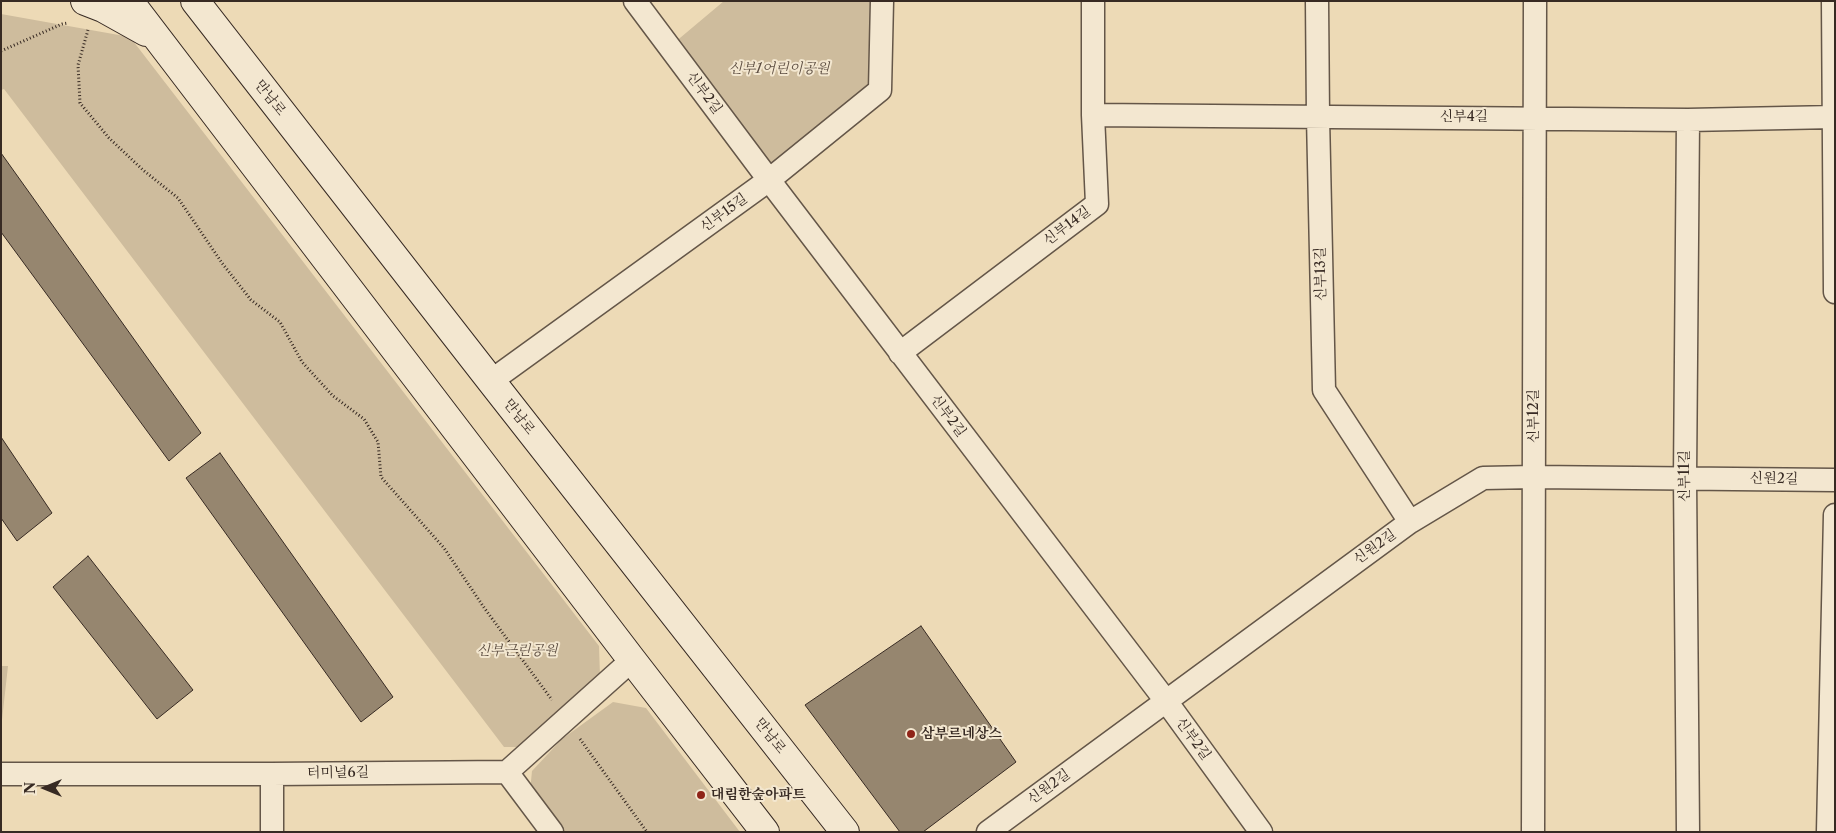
<!DOCTYPE html>
<html>
<head>
<meta charset="utf-8">
<style>
  body { margin:0 }
  #map { position:relative; width:1836px; height:833px; overflow:hidden; background:#eddab6; font-family:"Libre Caslon Text",serif }
  canvas { display:block }
  .frame { position:absolute; inset:0; border:2px solid #372a23; pointer-events:none }
  .north { position:absolute; left:20px; top:763px; width:50px; height:50px; -webkit-text-stroke:4px #f3e7d0; paint-order:stroke; rotate:270deg; font-size:14px; font-weight:700; line-height:20px; text-align:center; color:#372a23 }
  .north::after { content:''; display:block; margin:auto; width:18px; height:22px; background:#372a23; clip-path:polygon(50% 0,100% 100%,50% 72%,0 100%) }
</style>
</head>
<body>
<div id="map">
<canvas width="1836" height="833"></canvas>
<div class="frame"></div>
<div class="north">N</div>
</div>
<script>
const c = document.querySelector('canvas').getContext('2d');
c.lineJoin = 'round';
function fill(path, color) { c.fillStyle = color; c.fill(path, 'evenodd'); }
const shape = rows => new Path2D(rows.map(r => 'M' + r).join(''));
function trace(path, color, width, dash) { c.strokeStyle = color; c.lineWidth = width; c.lineCap = dash ? 'butt' : 'round'; c.setLineDash(dash || []); c.stroke(path); }
function drawText(font, color, halo, rows, align = 'center') {
  c.font = font + ' "Libre Caslon Text","Noto Serif KR",serif'; c.lineWidth = 4; c.setLineDash([]); c.textBaseline = 'middle'; c.strokeStyle = halo; c.fillStyle = color; for (const [text, x, y, turn = 0] of rows) {
    c.save(); c.translate(x, y); c.rotate((+turn || 0) * Math.PI / 180); c.textAlign = isNaN(turn) ? turn : align; if (halo) c.strokeText(text, 0, 0); c.fillText(text, 0, 0); c.restore();
  }
}
const green = shape([
  [724,1,871,1,870,83,776,162,765,164,674,43],
  [1,14,130,37,599,646,600,676,520,747,504,747,4,89,1,90],
  [1,666,8,666,1,729],
  [613,702,646,708,740,832,561,832,530,791,532,771,562,739]
]);
const building = shape([
  [1,153,201,433,169,461,1,232,1,153],
  [1,437,52,513,17,541,1,518,1,437],
  [220,453,393,697,361,722,186,478,220,453],
  [88,556,193,690,157,719,53,587,88,556],
  [921,626,1016,762,923,832,900,832,805,705,921,626]
]);
const path = shape([
  [88,30,78,65,80,103,109,138,143,170,178,198,222,263,251,300,280,322,302,362,333,396,364,419,378,442,381,477,444,548,485,609,552,700],
  [1,51,62,24,68,23],
  [580,739,647,832]
]);
const street = shape([
  [635,1,769,180,1166,701,1261,832],
  [1317,1,1318,117,1324,390,1410,522],
  [1833,1,1835,292],
  [1093,115,1688,120,1834,117],
  [900,353,1097,204,1093,115,1093,1],
  [491,381,769,180,880,90,882,1],
  [507,772,552,832],
  [1,774,272,774,507,772,632,660],
  [272,774,272,832],
  [988,832,1410,522,1483,478,1534,477,1835,480],
  [1533,832,1535,1],
  [1688,832,1685,478,1688,120],
  [1828,832,1835,515]
]);
const secondary = shape([
  [85,1,103,8,146,32],
  [129,1,632,660,765,832],
  [195,1,491,381,845,832]
]);
const markers = [
  [911,734,5,"#8f2418"],
  [701,795,5,"#8f2418"]
];
const parkNames = [
  ["신부1어린이공원",779,69],
  ["신부근린공원",517,651]
];
const streetNames = [
  ["신부2길",704,93,53],
  ["만남로",270,98,52],
  ["신부4길",1464,117],
  ["신부15길",724,213,-36],
  ["신부14길",1067,226,-37],
  ["신부13길",1321,274,-91],
  ["신부2길",948,416,53],
  ["신부12길",1534,416,-90],
  ["만남로",519,417,52],
  ["신부11길",1685,476,-90],
  ["신원2길",1774,479,1],
  ["신원2길",1375,547,-36],
  ["만남로",770,736,52],
  ["신부2길",1193,739,54],
  ["터미널6길",338,773,-1],
  ["신원2길",1049,787,-36]
];
const poiNames = [
  ["삼부르네상스",921,734],
  ["대림한숲아파트",711,795]
];
fill(green, '#cebc9d');
fill(building, '#96866f');
trace(building, '#372a23', 1);
trace(street, '#645648', 25);
trace(secondary, '#372a23', 30);
trace(path, '#372a23', 3, [1, 2.5]);
trace(street, '#f3e7d0', 22);
trace(secondary, '#f3e7d0', 28);
for (const [x, y, r, color] of markers) { const dot = new Path2D(); dot.arc(x, y, r, 0, 2 * Math.PI); c.fillStyle = color; c.fill(dot); trace(dot, '#f3e7d0', 2); }
drawText('italic 14px', '#5d4e42', '#f3e7d0', parkNames);
drawText('14px', '#372a23', '#f3e7d0', streetNames);
drawText('bold 14px', '#372a23', '#f3e7d0', poiNames, 'left');
</script>
</body>
</html>
